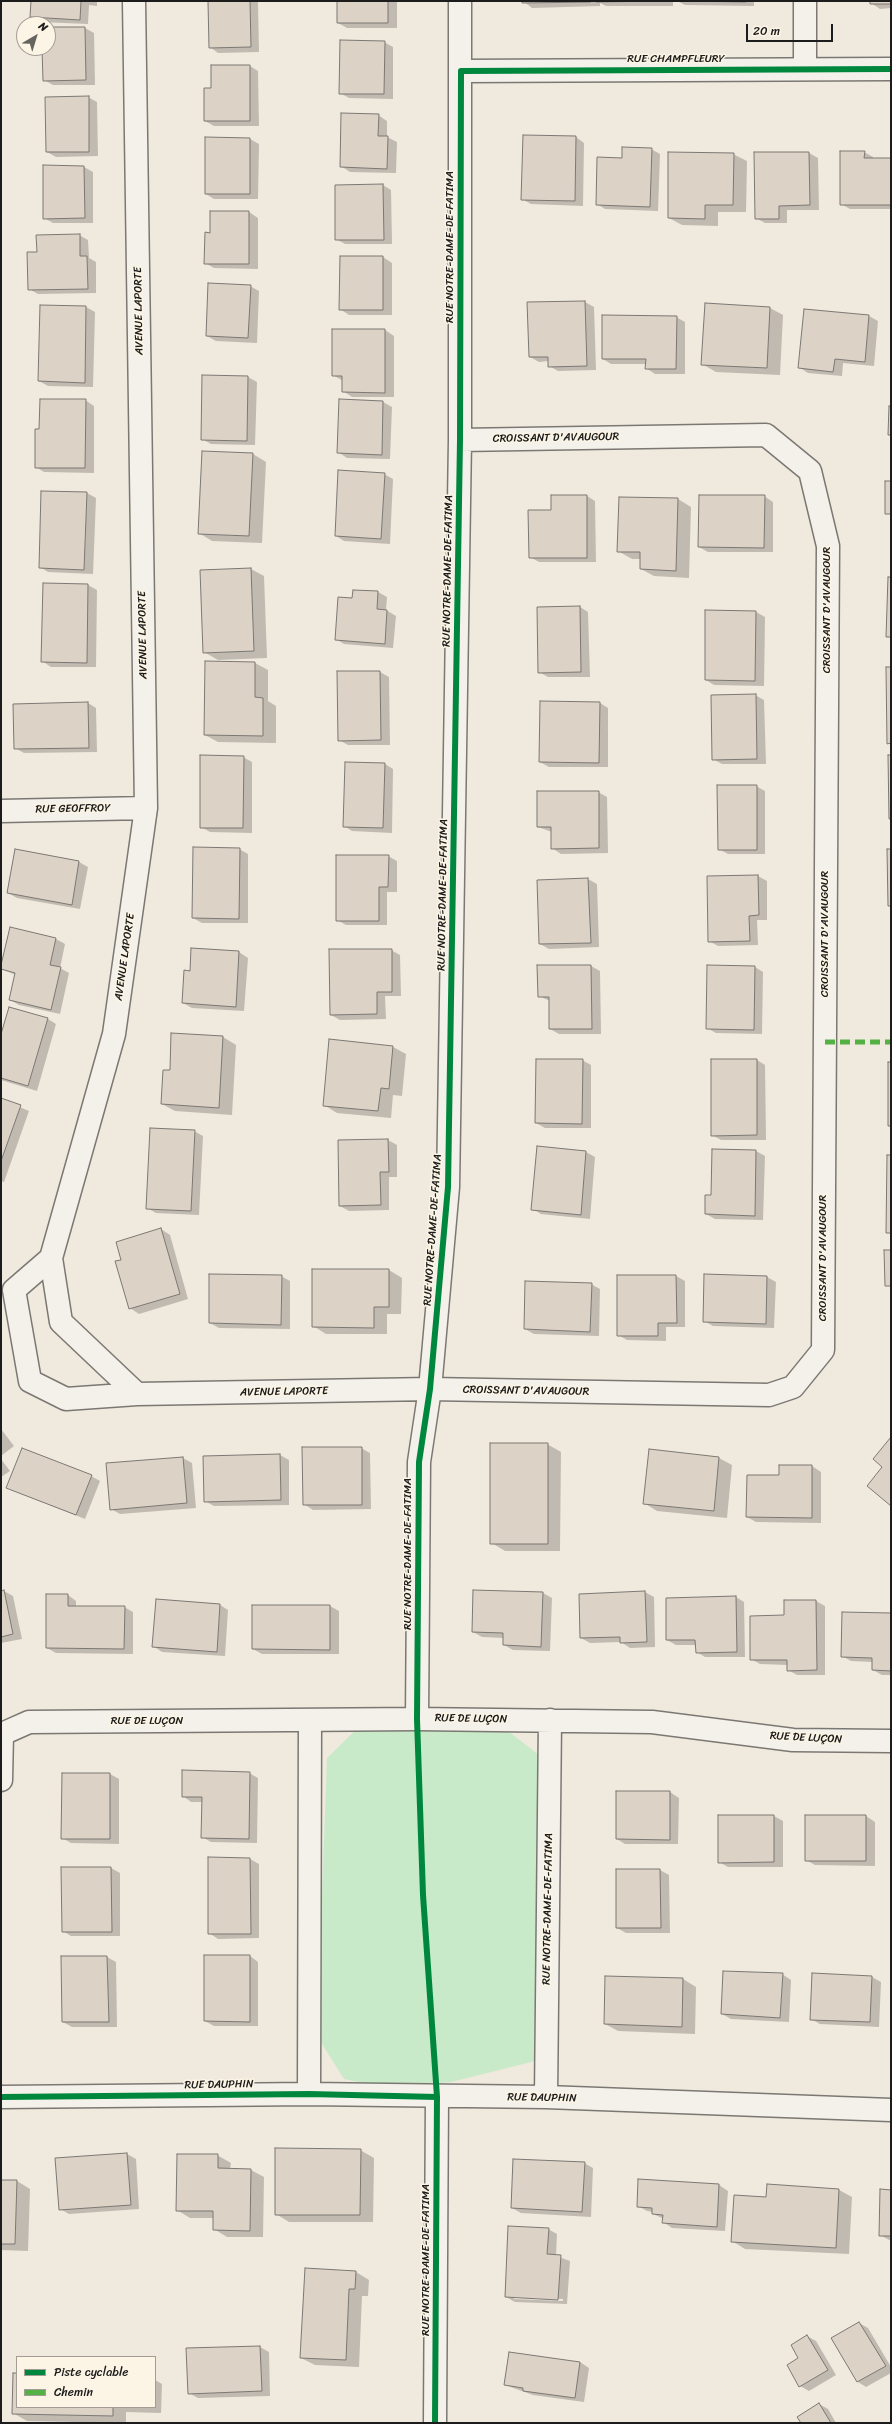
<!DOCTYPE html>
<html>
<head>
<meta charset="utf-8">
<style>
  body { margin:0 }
  #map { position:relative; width:892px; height:2424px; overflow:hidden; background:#f0e9de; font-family:Sriracha,sans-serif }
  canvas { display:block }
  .frame { position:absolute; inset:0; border:2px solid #1c1c1c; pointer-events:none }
  .legend { position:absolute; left:16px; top:2356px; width:140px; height:52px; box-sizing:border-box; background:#fcf5e5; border:1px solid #a29e95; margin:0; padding:5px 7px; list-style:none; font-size:12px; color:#1c1c1c }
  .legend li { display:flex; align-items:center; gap:8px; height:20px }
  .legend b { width:20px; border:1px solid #a29e95 }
  .north { position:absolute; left:16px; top:16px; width:40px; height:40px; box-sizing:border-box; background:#fcf5e5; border:1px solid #a29e95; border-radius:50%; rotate:38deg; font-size:11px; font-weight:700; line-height:16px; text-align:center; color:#1c1c1c }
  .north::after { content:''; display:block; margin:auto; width:14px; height:18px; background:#666460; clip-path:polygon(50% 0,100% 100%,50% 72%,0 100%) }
  .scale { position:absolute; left:746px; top:24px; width:87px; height:18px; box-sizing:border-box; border:2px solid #1c1c1c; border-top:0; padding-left:5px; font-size:12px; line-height:14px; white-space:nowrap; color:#1c1c1c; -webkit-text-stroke:3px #fcf5e5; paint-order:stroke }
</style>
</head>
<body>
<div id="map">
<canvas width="892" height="2424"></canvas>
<div class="frame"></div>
<ul class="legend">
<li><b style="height:5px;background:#00873e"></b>Piste cyclable</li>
<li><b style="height:5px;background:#55b145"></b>Chemin</li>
</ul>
<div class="north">N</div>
<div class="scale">20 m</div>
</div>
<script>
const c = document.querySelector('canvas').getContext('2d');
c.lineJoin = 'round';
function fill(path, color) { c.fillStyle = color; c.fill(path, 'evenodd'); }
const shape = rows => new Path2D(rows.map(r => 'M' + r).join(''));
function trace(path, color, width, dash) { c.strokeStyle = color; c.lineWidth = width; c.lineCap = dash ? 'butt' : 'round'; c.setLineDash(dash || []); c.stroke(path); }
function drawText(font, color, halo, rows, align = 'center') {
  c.font = font + ' Sriracha,sans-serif'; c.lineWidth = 3; c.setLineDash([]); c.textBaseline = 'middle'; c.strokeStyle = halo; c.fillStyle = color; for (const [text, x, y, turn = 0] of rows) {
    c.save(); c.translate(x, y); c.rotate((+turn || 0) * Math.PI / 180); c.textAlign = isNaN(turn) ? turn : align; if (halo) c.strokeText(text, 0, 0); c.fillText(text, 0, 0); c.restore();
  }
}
const green = shape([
  [365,1721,508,1731,539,1755,535,2061,451,2082,382,2087,344,2079,317,2036,327,1758]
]);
const shadow = shape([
  [32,1,97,1,97,6,89,5,88,24,40,22,31,17],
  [209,1,258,1,259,52,218,53,210,47],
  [338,1,397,1,397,28,347,28,338,23],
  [523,1,673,1,673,6,606,6,600,3,600,6,532,8],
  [677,1,754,1,754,6,685,5],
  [871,1,891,1,891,8,880,9,871,3],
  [48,28,85,28,94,33,95,85,53,85,44,80,43,48,48,48],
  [384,42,393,47,393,99,349,98,340,93],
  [250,66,258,71,259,126,214,126,205,121,212,89],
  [88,97,97,102,98,156,56,157,47,152],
  [378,115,387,121,387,137,397,142,396,173,350,172,341,166],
  [576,137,584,143,583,206,531,204,522,199],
  [250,139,259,144,258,199,214,199,206,194],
  [651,149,660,154,658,211,605,209,597,204,623,159],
  [864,152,873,157,873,159,891,159,891,209,850,209,841,204],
  [809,153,818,158,819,210,787,210,787,223,765,223,756,218],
  [733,154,747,161,746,212,718,212,718,226,682,225,669,218],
  [44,166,84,167,93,172,93,223,53,223,44,218],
  [383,185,391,190,392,244,345,244,336,239],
  [211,212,249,212,258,218,258,269,214,268,205,263,211,234],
  [79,235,88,240,89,258,96,262,96,293,38,294,29,289],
  [341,257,383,257,392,263,392,315,349,315,340,309],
  [250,286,259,291,257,343,216,341,207,336],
  [585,302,594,307,596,370,558,371,549,366,549,361,539,362,530,357,528,303],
  [705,304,770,308,783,315,780,375,716,372,702,364],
  [86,307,95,312,93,387,48,386,39,381],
  [805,310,869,316,878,321,874,366,843,363,842,376,808,373,799,367],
  [676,317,685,322,685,374,655,374,646,368,647,364,611,364,603,359],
  [333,330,385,330,394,336,394,397,352,397,343,391,343,381,333,375],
  [248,377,257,382,255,445,211,444,202,439],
  [85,400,94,406,94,473,44,472,36,467,40,430],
  [383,402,392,407,390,459,347,458,338,452],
  [253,454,266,462,262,543,212,541,199,533],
  [384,474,393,479,390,544,344,541,336,536],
  [87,493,96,498,93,574,48,572,40,567],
  [587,496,595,501,596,562,539,562,530,557],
  [764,496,773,502,773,552,708,552,699,547],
  [678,499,691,507,689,578,654,576,641,569,641,559,632,559,618,551],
  [251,569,264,576,267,658,218,660,204,652],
  [44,584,88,585,97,590,96,667,51,667,42,661],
  [354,591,378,592,387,597,386,610,396,616,393,648,344,644,336,639,353,599],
  [580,607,588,612,590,677,548,677,539,672],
  [756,612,765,617,764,686,714,685,706,680],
  [255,663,268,670,268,701,276,706,276,743,218,742,205,735],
  [380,672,389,677,390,745,348,745,339,740],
  [755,695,764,700,766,764,722,764,713,759],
  [88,703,96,708,97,752,24,753,15,748],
  [600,703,608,708,608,767,549,767,540,762],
  [243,757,252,762,252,833,210,832,201,827],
  [385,764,393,769,392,833,352,831,344,826],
  [756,786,765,791,765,854,728,854,719,849],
  [598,792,607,797,608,853,561,854,552,848,552,832,538,827],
  [239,849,248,854,248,923,202,923,193,918],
  [388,856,397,861,397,892,387,892,387,925,346,925,337,920],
  [79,862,88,867,80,909,17,898,8,893],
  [758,876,767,881,767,920,757,920,758,945,718,946,709,941],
  [588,879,597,884,599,947,549,949,540,944],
  [11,928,56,939,65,944,60,968,69,973,60,1014,19,1005,10,1000,16,975,1,969],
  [391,950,400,955,401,996,385,996,386,1019,340,1020,331,1015],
  [239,952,248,958,244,1011,192,1008,183,1003,191,972],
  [591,966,600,971,601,1034,559,1034,550,1029,550,1001,539,996],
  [755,967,763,972,762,1034,716,1033,707,1028],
  [48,1019,56,1024,37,1091,1,1080,1,1036],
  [223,1037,236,1045,232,1115,175,1111,162,1104,171,1071],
  [393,1047,406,1054,402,1096,393,1095,391,1118,337,1113,324,1105],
  [582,1060,591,1065,591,1128,545,1128,536,1123],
  [757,1060,765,1065,766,1140,721,1140,712,1135],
  [1,1099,29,1111,4,1182,1,1181],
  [194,1131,203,1136,199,1215,156,1213,147,1208],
  [388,1140,397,1145,397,1177,389,1177,389,1210,349,1211,340,1206],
  [538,1147,586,1152,595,1157,590,1219,541,1214,533,1209],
  [713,1150,756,1151,765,1156,763,1220,715,1219,706,1214,712,1196],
  [161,1229,170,1235,188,1299,139,1314,130,1308,122,1260],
  [389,1270,402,1278,401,1314,387,1314,387,1334,326,1334,313,1326],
  [281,1276,290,1281,290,1329,219,1328,210,1323],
  [618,1276,676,1276,685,1281,685,1327,666,1327,666,1341,627,1340,618,1335],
  [767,1277,776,1282,774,1328,713,1326,704,1321],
  [591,1284,600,1289,599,1336,534,1334,525,1329],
  [1,1429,14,1446,1,1456],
  [547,1444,561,1452,560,1551,505,1551,492,1543],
  [361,1448,370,1453,371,1509,313,1510,304,1504],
  [650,1450,719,1458,732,1465,727,1518,657,1511,644,1503],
  [280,1455,289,1460,289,1505,214,1506,205,1501],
  [183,1458,192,1463,196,1508,120,1514,111,1509,107,1464],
  [1,1459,10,1471,1,1477],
  [812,1466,821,1472,821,1523,756,1522,747,1517,780,1476],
  [91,1476,100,1481,85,1519,7,1488],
  [4,1591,13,1596,22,1639,1,1643,1,1592],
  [645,1592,654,1597,655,1647,630,1648,621,1642,590,1643,581,1638],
  [543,1593,552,1598,550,1651,513,1650,504,1645,504,1638,482,1637,473,1632],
  [68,1595,76,1601,76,1607,124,1607,133,1612,133,1654,56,1653,47,1648],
  [736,1597,744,1602,745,1657,705,1657,697,1652,697,1645,676,1645,667,1640],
  [816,1601,825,1606,825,1675,797,1675,788,1670,788,1665,760,1664,751,1659],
  [220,1605,228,1610,225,1656,162,1652,153,1646],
  [330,1606,339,1611,339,1654,262,1654,253,1649],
  [891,1614,891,1675,882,1675,873,1670,873,1662,851,1661,842,1656],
  [249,1773,258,1778,257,1843,211,1842,202,1837,203,1802,191,1802,183,1796],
  [63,1774,110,1774,119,1779,119,1844,71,1843,62,1838],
  [670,1792,679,1798,678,1844,625,1844,617,1839],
  [774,1816,783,1821,783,1867,728,1867,719,1862],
  [866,1816,875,1822,875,1866,815,1865,806,1860],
  [209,1858,250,1859,259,1864,259,1938,218,1939,209,1933],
  [111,1868,120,1873,120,1936,71,1936,63,1931],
  [617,1870,660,1870,669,1875,670,1933,626,1933,617,1928],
  [250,1956,258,1962,258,2026,214,2026,205,2021],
  [62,1957,107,1957,116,1962,117,2027,72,2027,63,2022],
  [782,1974,791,1980,789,2022,731,2019,722,2014],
  [872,1977,881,1982,879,2027,820,2024,811,2019],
  [683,1979,696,1987,695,2034,618,2031,605,2024],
  [360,2150,374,2158,373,2222,289,2222,276,2214],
  [127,2154,136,2159,139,2209,69,2214,60,2209],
  [217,2155,231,2163,230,2169,251,2170,264,2177,263,2237,227,2237,214,2229,214,2218,190,2218,177,2210],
  [584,2163,593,2168,591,2217,521,2213,512,2208],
  [1,2181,17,2181,30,2189,28,2251,1,2250],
  [639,2181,719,2185,728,2191,725,2231,672,2228,663,2222,664,2219,653,2214,653,2212,647,2211,638,2206],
  [768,2185,839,2190,852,2197,849,2254,745,2249,732,2241,767,2198],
  [891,2191,891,2241,880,2235],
  [548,2229,557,2234,556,2256,570,2261,567,2304,515,2302,506,2297],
  [514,2297,563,2299,563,2301,514,2299],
  [306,2269,356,2272,369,2280,368,2296,362,2296,359,2367,315,2365,301,2358],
  [859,2323,868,2328,891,2367,891,2373,866,2387,858,2382],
  [807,2336,816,2341,836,2375,809,2391,800,2386,800,2358],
  [260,2347,269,2352,270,2396,198,2398,189,2393,187,2349],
  [580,2362,589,2368,584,2402,533,2395,505,2385],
  [17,2374,17,2407,155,2407,155,2380,162,2384,161,2413,126,2412,126,2423,27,2421,13,2413],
  [819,2404,828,2409,836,2423,802,2423]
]);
const building = shape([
  [31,1,81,1,80,20,30,17,31,1],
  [208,1,250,1,251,47,209,48,208,1],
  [337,1,388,1,388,23,337,23,337,1],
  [522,1,591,1,591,2,522,3,522,1],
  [596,1,664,1,596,2,596,1],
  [681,1,746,1,746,2,681,1],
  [870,1,891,1,891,4,870,4,870,1],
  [48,27,85,27,86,80,43,81,42,48,48,48,48,27],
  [340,40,385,41,384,94,339,94,340,40],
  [211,65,250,65,250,121,204,121,204,88,211,88,211,65],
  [89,96,89,152,46,152,45,97,89,96],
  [341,113,379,114,378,136,388,136,387,169,340,167,341,113],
  [523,135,576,136,575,201,521,200,523,135],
  [205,137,250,138,250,194,205,194,205,137],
  [622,147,652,148,650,207,596,205,597,157,622,158,622,147],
  [840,151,865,151,864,158,891,158,891,205,840,205,840,151],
  [668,152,734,153,733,205,705,205,705,219,668,218,668,152],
  [754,152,809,152,810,205,779,206,779,219,755,219,754,152],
  [43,165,84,166,85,218,43,219,43,165],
  [383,184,384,240,335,240,335,185,383,184],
  [210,211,249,211,249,264,204,264,205,232,210,233,210,211],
  [80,234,80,256,87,256,88,289,28,290,27,252,37,252,36,235,80,234],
  [340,256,383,256,383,310,339,310,340,256],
  [208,283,251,285,248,338,206,336,208,283],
  [585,301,587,366,548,367,548,357,529,357,527,302,585,301],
  [705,303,770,307,767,368,701,365,705,303],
  [40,305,86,306,85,383,38,381,40,305],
  [804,309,869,315,865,362,835,359,833,372,798,368,804,309],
  [602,315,677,316,676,369,645,369,646,359,602,359,602,315],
  [332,329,385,329,385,393,342,392,342,376,332,376,332,329],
  [202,375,248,376,247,441,201,440,202,375],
  [40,399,86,399,85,468,35,468,35,429,39,429,40,399],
  [339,399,383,401,382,455,337,453,339,399],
  [889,406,891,406,891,435,888,435,889,406],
  [202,451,253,453,249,536,198,534,202,451],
  [338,470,385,473,381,539,335,536,338,470],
  [885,481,891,481,891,514,885,514,885,481],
  [41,491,87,492,84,570,39,568,41,491],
  [551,495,587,495,587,558,529,558,528,510,551,510,551,495],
  [699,495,765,495,764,548,698,547,699,495],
  [619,497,678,498,676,571,640,569,640,552,617,552,619,497],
  [251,568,254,651,203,653,200,570,251,568],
  [888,577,891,577,891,637,886,637,888,577],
  [43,583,88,584,87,663,41,662,43,583],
  [353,590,378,591,377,609,387,610,385,644,335,640,338,597,352,598,353,590],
  [580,606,581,672,538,673,537,607,580,606],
  [705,610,756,611,755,681,705,680,705,610],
  [205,661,255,662,255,697,263,698,263,736,204,735,205,661],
  [886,667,891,667,891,743,887,744,886,667],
  [337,671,380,671,381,740,338,741,337,671],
  [756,694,757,759,712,760,711,695,756,694],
  [540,701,600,702,599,763,539,762,540,701],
  [88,702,89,748,14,749,13,704,88,702],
  [200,755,244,756,243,828,200,828,200,755],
  [888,755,891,755,891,819,889,819,888,755],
  [345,762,385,763,383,828,343,827,345,762],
  [717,785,757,785,757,850,718,850,717,785],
  [537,791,599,791,599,848,551,849,551,827,537,827,537,791],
  [193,847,240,848,239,919,192,918,193,847],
  [15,849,79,861,72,905,7,893,15,849],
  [887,849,891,849,891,906,888,906,887,849],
  [336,855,389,855,388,887,379,887,379,921,336,921,336,855],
  [758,875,759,915,749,916,750,941,708,942,707,876,758,875],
  [588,878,591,943,539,944,537,880,588,878],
  [10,927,56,938,50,965,61,967,51,1010,9,1000,15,973,1,969,1,965,10,927],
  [191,948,239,951,236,1007,182,1003,184,970,190,971,191,948],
  [329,949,392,949,392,992,377,992,377,1014,330,1015,329,949],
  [537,965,591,965,592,1029,549,1029,549,997,538,997,537,965],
  [707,965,755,966,754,1030,706,1029,707,965],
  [9,1007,48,1018,28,1086,1,1078,1,1034,9,1007],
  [171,1033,223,1036,219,1108,161,1104,163,1070,170,1070,171,1033],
  [329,1039,393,1046,389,1089,381,1088,378,1111,323,1106,329,1039],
  [536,1059,583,1059,582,1124,535,1123,536,1059],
  [711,1059,757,1059,757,1135,711,1136,711,1059],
  [888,1062,891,1062,891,1126,888,1126,888,1062],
  [1,1098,21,1105,1,1161,1,1098],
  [150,1128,195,1130,191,1211,146,1209,150,1128],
  [388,1139,389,1172,380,1172,381,1205,339,1206,338,1140,388,1139],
  [537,1146,586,1151,581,1215,531,1210,537,1146],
  [712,1149,756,1150,755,1216,705,1214,705,1195,711,1195,712,1149],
  [887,1155,891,1155,891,1233,886,1233,887,1155],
  [161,1228,180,1294,129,1309,115,1261,121,1260,116,1242,161,1228],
  [884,1250,891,1250,891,1286,885,1286,884,1250],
  [312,1269,389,1269,389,1307,374,1307,374,1328,312,1327,312,1269],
  [209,1274,282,1275,281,1325,209,1323,209,1274],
  [704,1274,767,1276,766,1324,703,1322,704,1274],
  [617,1275,676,1275,677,1323,658,1323,658,1336,617,1336,617,1275],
  [525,1281,592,1283,590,1332,524,1329,525,1281],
  [891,1437,891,1506,867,1486,882,1467,873,1459,891,1437],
  [490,1443,548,1443,548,1544,490,1544,490,1443],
  [302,1447,362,1447,362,1505,303,1505,302,1447],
  [22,1448,92,1475,76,1515,6,1488,22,1448],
  [649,1449,719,1457,714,1511,643,1504,649,1449],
  [280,1454,281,1500,204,1502,203,1456,280,1454],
  [183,1457,187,1503,110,1510,106,1463,183,1457],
  [779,1465,812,1465,812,1518,746,1517,747,1475,779,1475,779,1465],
  [4,1590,13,1634,1,1637,1,1591,4,1590],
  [473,1590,543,1592,541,1647,503,1645,503,1633,472,1632,473,1590],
  [645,1591,647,1642,620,1643,620,1637,580,1638,579,1594,645,1591],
  [46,1594,68,1594,68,1606,125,1606,124,1649,46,1648,46,1594],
  [736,1596,737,1652,696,1653,695,1640,666,1640,666,1598,736,1596],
  [156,1599,220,1604,217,1652,152,1647,156,1599],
  [784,1600,816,1600,817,1670,787,1671,787,1660,750,1660,750,1616,784,1615,784,1600],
  [252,1605,330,1605,330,1650,252,1649,252,1605],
  [842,1612,891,1613,891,1671,872,1670,872,1658,841,1657,842,1612],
  [182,1770,250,1772,249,1839,201,1838,202,1797,182,1797,182,1770],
  [62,1773,110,1773,110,1839,61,1839,62,1773],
  [616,1791,670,1791,670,1840,616,1839,616,1791],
  [718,1815,774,1815,774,1862,718,1863,718,1815],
  [805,1815,866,1815,866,1861,805,1861,805,1815],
  [208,1857,250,1858,251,1934,208,1934,208,1857],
  [61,1867,111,1867,112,1932,62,1932,61,1867],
  [616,1869,660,1869,661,1928,616,1928,616,1869],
  [204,1955,250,1955,250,2022,204,2021,204,1955],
  [61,1956,107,1956,109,2022,62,2022,61,1956],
  [723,1971,783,1973,780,2018,721,2014,723,1971],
  [812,1973,872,1976,870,2022,810,2020,812,1973],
  [605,1976,683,1978,682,2027,604,2024,605,1976],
  [275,2148,361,2149,360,2215,275,2215,275,2148],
  [127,2153,131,2205,59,2210,55,2158,127,2153],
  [177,2154,218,2154,218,2168,251,2169,250,2231,213,2230,213,2211,176,2211,177,2154],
  [513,2159,585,2162,582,2212,511,2208,513,2159],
  [638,2179,719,2184,717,2227,662,2223,663,2215,652,2214,652,2208,637,2207,638,2179],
  [1,2180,17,2180,15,2244,1,2244,1,2180],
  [767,2184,839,2189,836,2248,731,2242,734,2195,766,2197,767,2184],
  [880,2189,891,2190,891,2236,879,2236,880,2189],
  [508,2226,549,2228,547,2254,561,2255,558,2300,505,2297,508,2226],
  [305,2268,356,2271,355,2289,349,2289,346,2360,300,2358,305,2268],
  [859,2322,886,2366,857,2382,831,2338,859,2322],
  [807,2335,828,2370,799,2387,787,2365,798,2358,791,2345,807,2335],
  [260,2346,262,2391,188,2394,186,2348,260,2346],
  [509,2352,580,2362,575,2398,523,2391,523,2388,504,2385,509,2352],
  [13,2373,17,2373,17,2407,113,2407,113,2416,12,2414,13,2373],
  [819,2403,831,2423,801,2423,797,2417,819,2403]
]);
const street = shape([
  [134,1,146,808,114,1034,51,1258,61,1322,137,1394],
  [805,68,805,1],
  [461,71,891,69],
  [1,811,146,808],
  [51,1258,14,1290,30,1381,66,1399,137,1394,430,1389,769,1395,793,1387,823,1350,828,546,810,471,766,435,460,440],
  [417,1719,419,1462,430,1389,448,1187,460,440,460,1],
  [1,1780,2,1734,29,1722,417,1719,652,1722,793,1740,891,1741],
  [309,2094,310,1720],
  [1,2097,309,2094,546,2097,891,2110],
  [546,2097,550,1720],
  [435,2423,437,2097]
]);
const quiet = shape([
  [825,1042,891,1042]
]);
const cycleway = shape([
  [1,2097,309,2094,437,2097],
  [435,2423,437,2097,423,1895,417,1719,419,1462,430,1389,448,1187,460,440,461,71,891,69]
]);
const streetNames = [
  ["RUE CHAMPFLEURY",676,59],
  ["RUE NOTRE-DAME-DE-FATIMA",450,247,-90],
  ["AVENUE LAPORTE",139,311,-91],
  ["CROISSANT D'AVAUGOUR",556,438,-1],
  ["RUE NOTRE-DAME-DE-FATIMA",448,571,-89],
  ["CROISSANT D'AVAUGOUR",827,610,-90],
  ["AVENUE LAPORTE",143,635,-91],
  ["RUE GEOFFROY",73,809,-1],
  ["RUE NOTRE-DAME-DE-FATIMA",443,895,-89],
  ["CROISSANT D'AVAUGOUR",825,934,-90],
  ["AVENUE LAPORTE",125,957,-82],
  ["RUE NOTRE-DAME-DE-FATIMA",433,1230,-86],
  ["CROISSANT D'AVAUGOUR",823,1258,-90],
  ["CROISSANT D'AVAUGOUR",526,1391,1],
  ["AVENUE LAPORTE",284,1392,-1],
  ["RUE NOTRE-DAME-DE-FATIMA",408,1554,-90],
  ["RUE DE LUÇON",471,1719,1],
  ["RUE DE LUÇON",147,1721],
  ["RUE DE LUÇON",806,1738,3],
  ["RUE NOTRE-DAME-DE-FATIMA",548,1909,-89],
  ["RUE DAUPHIN",219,2085,-1],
  ["RUE DAUPHIN",542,2098,1],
  ["RUE NOTRE-DAME-DE-FATIMA",426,2260,-90]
];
fill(green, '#c8eac8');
fill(shadow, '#0003');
fill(building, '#ddd2c6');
trace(building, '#7b7873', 1);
trace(street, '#7b7873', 25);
trace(street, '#f4f1ea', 22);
trace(quiet, '#55b145', 5, [10, 5]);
trace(cycleway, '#00873e', 6);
drawText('11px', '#1c1c1c', '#fcf5e5', streetNames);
</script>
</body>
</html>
